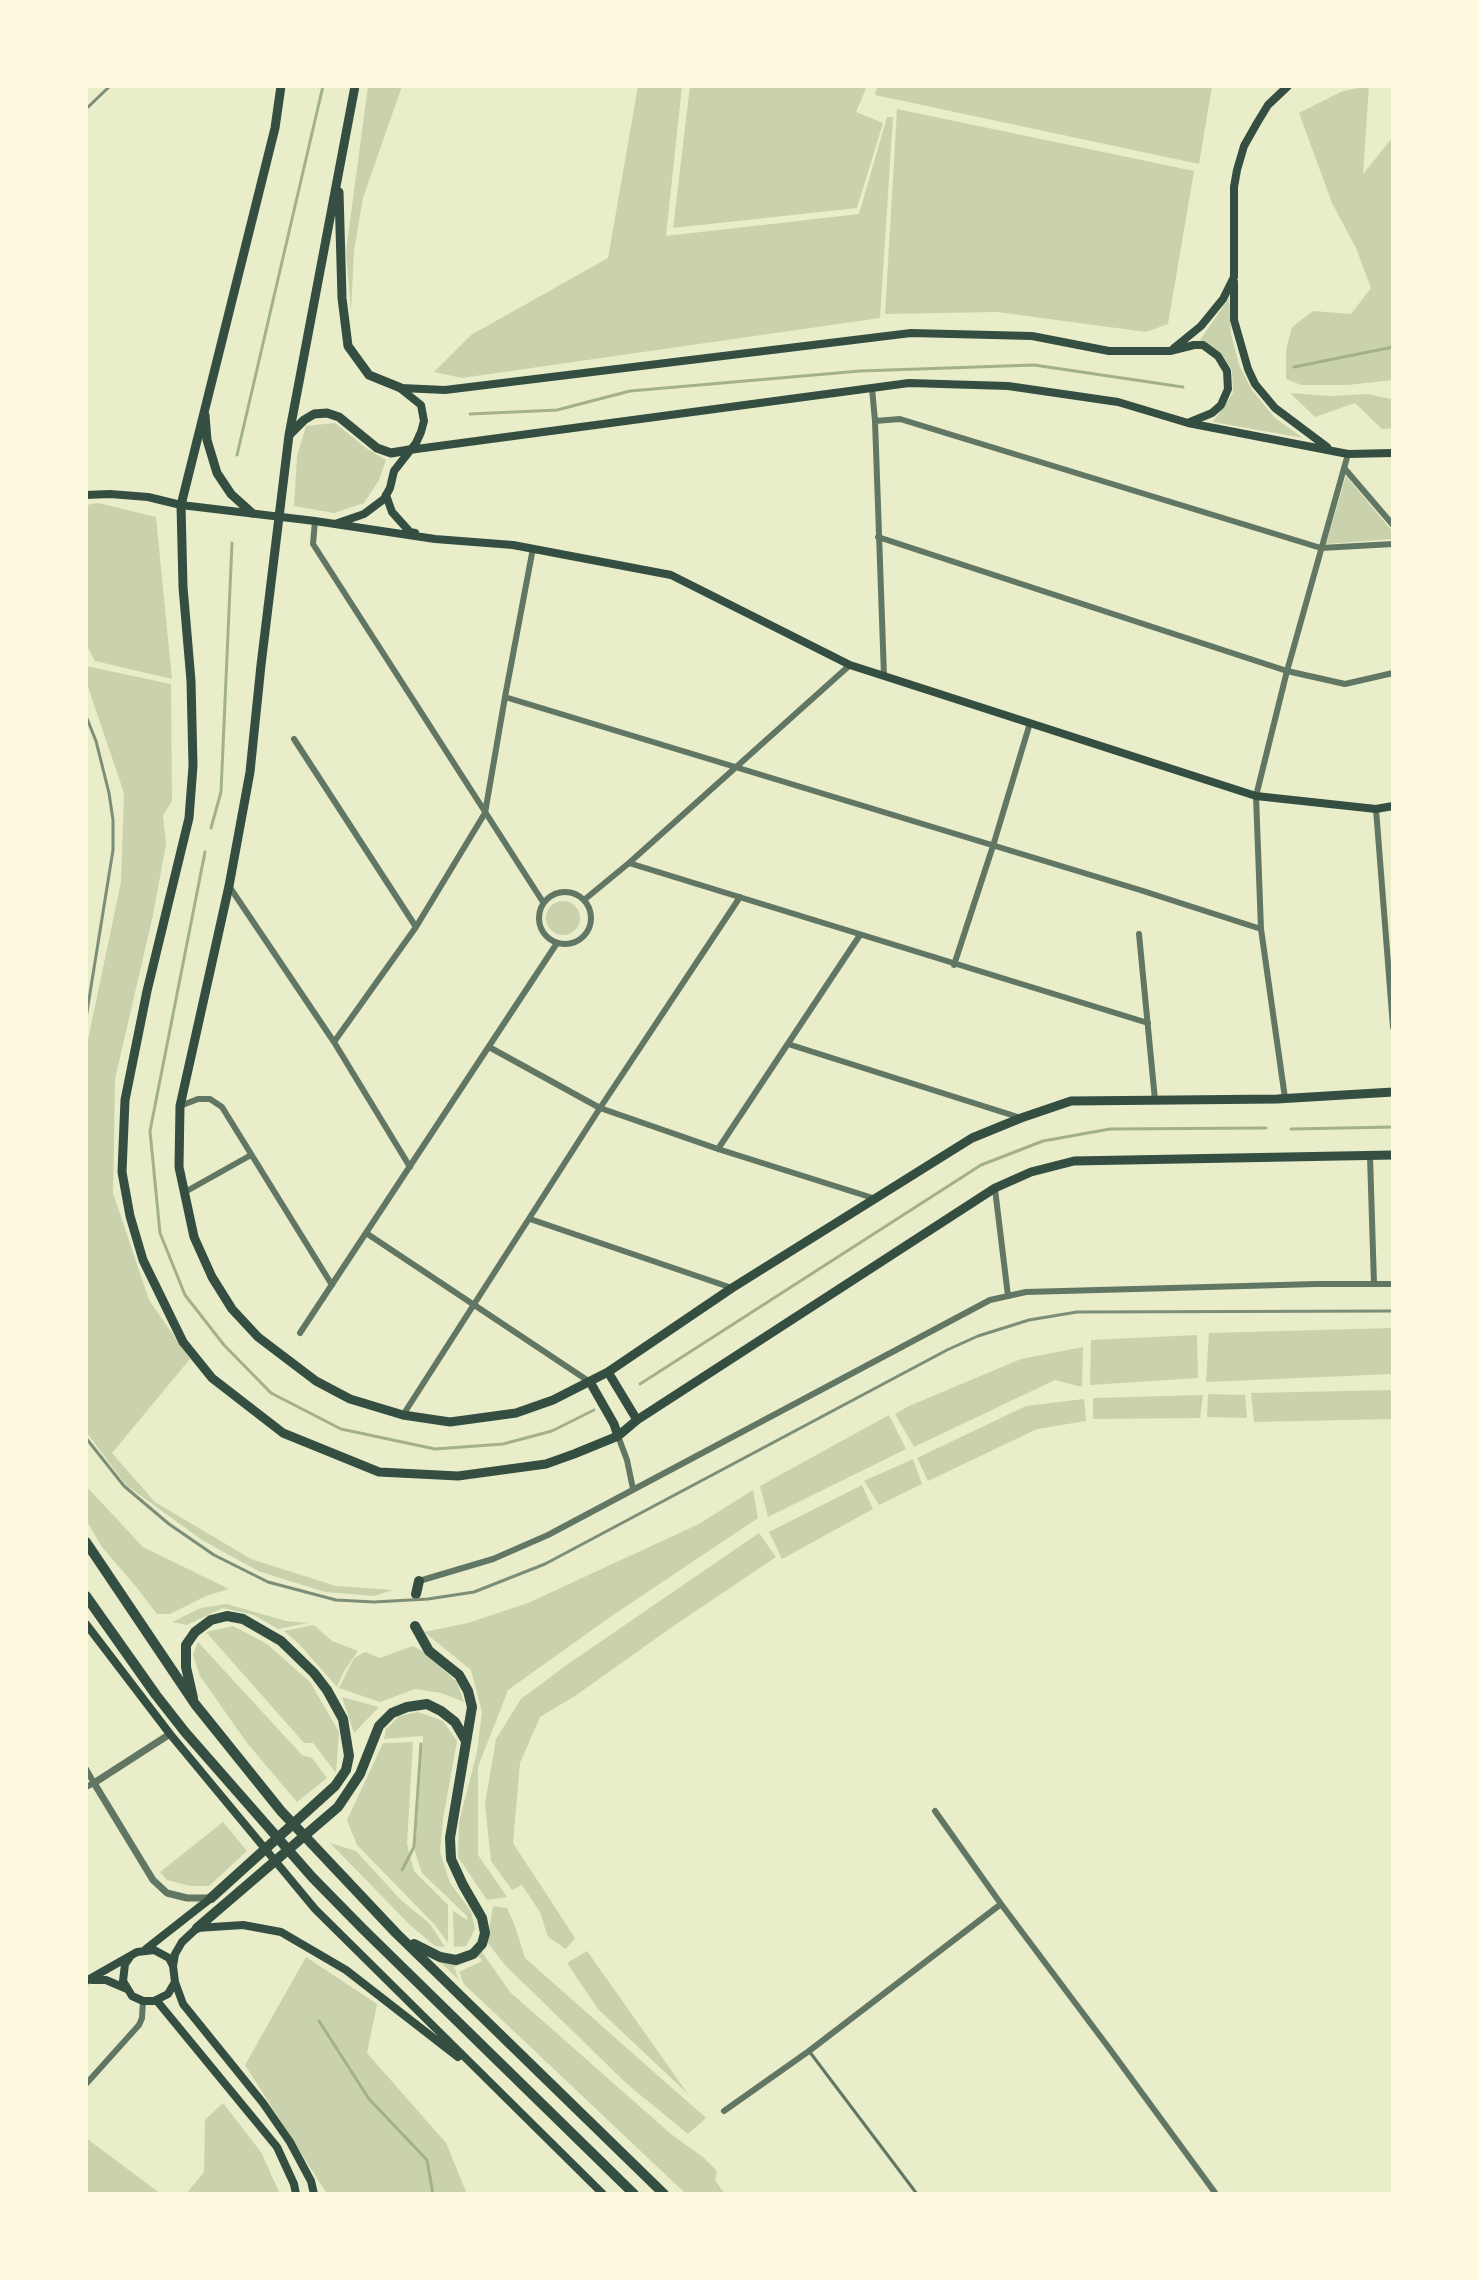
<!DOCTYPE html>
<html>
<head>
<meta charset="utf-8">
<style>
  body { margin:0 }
  #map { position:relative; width:1479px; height:2280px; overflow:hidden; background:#e9edc9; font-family:Roboto,sans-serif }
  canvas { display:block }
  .frame { position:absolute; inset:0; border:88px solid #fefae0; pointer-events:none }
</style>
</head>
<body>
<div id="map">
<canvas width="1479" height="2280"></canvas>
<div class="frame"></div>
</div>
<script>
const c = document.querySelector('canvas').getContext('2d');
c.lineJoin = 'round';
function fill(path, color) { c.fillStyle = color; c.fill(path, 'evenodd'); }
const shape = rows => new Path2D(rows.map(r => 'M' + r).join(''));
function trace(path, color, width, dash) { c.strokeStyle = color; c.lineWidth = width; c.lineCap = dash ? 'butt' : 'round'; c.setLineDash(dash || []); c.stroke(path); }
const green = shape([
  [368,86,402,86,363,198,354,251,351,312,346,251],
  [638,86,682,86,666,236,859,214,887,117,893,117,880,318,462,378,434,372,471,335,608,258],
  [690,86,867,86,856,112,883,123,857,208,673,228],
  [877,86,1212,86,1199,164,875,95],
  [1369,86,1363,174,1393,137,1393,380,1348,385,1301,385,1286,379,1286,350,1292,327,1313,311,1351,314,1371,288,1356,248,1332,203,1299,113,1343,91],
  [897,109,1194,171,1168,324,1146,332,997,312,885,314],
  [1229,298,1231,334,1239,365,1252,390,1275,418,1303,438,1213,422,1233,393,1232,370,1221,353,1200,340],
  [1290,393,1329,396,1368,394,1390,399,1393,397,1393,428,1382,429,1355,403,1315,417],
  [335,423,366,448,386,460,379,480,364,503,334,513,294,506,297,456,306,426],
  [1346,476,1393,532,1393,539,1326,544],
  [98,503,156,517,172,679,95,661,86,644,86,505],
  [86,666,171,684,172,801,163,815,166,844,153,915,115,1079,113,1193,149,1300,190,1359,112,1453,155,1502,251,1559,336,1586,393,1590,374,1596,325,1592,258,1571,202,1540,126,1485,86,1432,86,1049,121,882,124,793,90,693,86,678],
  '546 918a17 17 0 1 1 34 0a17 17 0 1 1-34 0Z',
  [1393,1328,1393,1374,1206,1382,1209,1333],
  [1197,1335,1198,1378,1090,1385,1091,1340],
  [1083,1347,1082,1387,1055,1380,914,1447,895,1414,909,1406,1021,1359],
  [1393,1390,1393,1419,1254,1422,1251,1393],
  [1208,1394,1245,1395,1247,1418,1207,1417],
  [1203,1395,1200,1418,1093,1419,1093,1398],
  [1084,1399,1086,1421,1037,1429,928,1481,917,1458,1026,1406],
  [889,1415,906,1449,768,1517,760,1486],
  [913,1459,922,1484,879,1505,864,1481],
  [862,1485,873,1509,782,1559,769,1532],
  [86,1486,143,1547,229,1589,206,1596,170,1614,157,1614,137,1588,102,1547,86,1520],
  [753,1490,758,1518,613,1615,508,1690,478,1767,478,1855,507,1897,487,1900,458,1857,459,1822,477,1752,482,1712,471,1670,424,1632,468,1623,528,1603,699,1524],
  [759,1533,776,1557,672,1627,575,1696,540,1717,520,1763,513,1843,575,1938,566,1949,548,1937,540,1912,522,1885,512,1890,491,1861,485,1804,496,1739,521,1699,568,1664],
  [227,1604,286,1621,308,1623,278,1629,254,1615,223,1608,187,1625,172,1622,201,1608],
  [314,1625,332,1641,358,1651,344,1671,337,1687,300,1645,284,1631],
  [233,1626,267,1644,310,1682,339,1732,336,1773,313,1743,304,1743,206,1632],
  [198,1642,302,1755,312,1758,327,1778,297,1802,247,1743,200,1676,193,1655],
  [413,1646,424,1652,457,1682,464,1702,441,1693,415,1689,380,1702,339,1688,354,1658,365,1652,380,1658],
  [342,1697,379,1707,354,1733],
  [418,1712,443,1721,457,1741,443,1819,440,1852,450,1883,471,1911,475,1929,466,1946,454,1947,453,1911,467,1920,467,1916,422,1873,415,1852,423,1736,384,1739,386,1729,399,1716],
  [413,1742,407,1844,414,1871,448,1905,448,1943,435,1925,357,1845,347,1820,383,1743],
  [223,1822,247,1851,209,1886,190,1886,167,1880,160,1872],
  [330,1843,356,1851,400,1899,430,1924,445,1947,435,1946,410,1925],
  [493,1906,507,1908,515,1926,525,1958,706,2118,688,2134,627,2084,505,1965,487,1942],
  [587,1951,688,2094,598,2009,567,1963],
  [482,1952,510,1992,671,2134,704,2158,717,2171,715,2180,725,2194,686,2194,464,1984,459,1972,482,1961,480,1957,454,1967,459,1980,440,1962,465,1960],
  [306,1957,377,2004,367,2053,446,2143,467,2194,327,2194,245,2065],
  [223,2103,261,2152,280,2194,186,2194,204,2172,205,2120],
  [86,2138,161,2194,86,2194]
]);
const stream = shape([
  [1294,367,1393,347],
  [470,414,557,410,630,391,860,371,1034,365,1183,387],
  [237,455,323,86],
  [211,828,221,792,232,543],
  [205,852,150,1131,160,1233,185,1295,224,1345,271,1393,341,1429,435,1449,503,1444,552,1431,594,1410],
  [1291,1129,1393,1127],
  [640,1384,981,1165,1043,1141,1110,1129,1266,1128],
  [402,1870,414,1847,421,1744],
  [319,2021,369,2099,427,2160,433,2194]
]);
const service = shape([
  [809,2051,917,2194]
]);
const minor = shape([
  [872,388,875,421,884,676],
  [875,421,900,419,1321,548,1393,544],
  [1345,469,1393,525],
  [315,521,313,544,543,902],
  [878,537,1287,671,1345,684,1393,673],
  [505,697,1140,890,1261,929],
  [294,739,416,927],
  [1376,809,1393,1027],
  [629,863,1148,1023],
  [229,886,334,1042,410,1167],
  '539 918a26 26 0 1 1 52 0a26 26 0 1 1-52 0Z',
  [584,900,629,863,850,665],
  [1139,934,1155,1100],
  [954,965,993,846,1030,723],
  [334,1042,416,927,485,813,505,697,533,548],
  [788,1044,1021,1118],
  [489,1047,600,1108,718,1149,876,1199],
  [1285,1098,1261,929,1256,796,1287,671,1348,454],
  [180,1106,198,1099,210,1099,222,1107,332,1285],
  [718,1149,860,935],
  [1370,1156,1374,1284],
  [995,1189,1008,1296],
  [185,1192,251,1155],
  [530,1219,732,1288],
  [366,1233,590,1382],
  [300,1333,557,943],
  [403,1415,600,1108,740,897],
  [618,1436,627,1460,633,1489],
  [419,1581,493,1559,548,1535,990,1300,1026,1292,1317,1284,1393,1284],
  [86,1769,94,1783,86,1787],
  [935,1811,1001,1904,1109,2048,1216,2194],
  [86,2084,139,2025,142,2018,143,2001],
  [724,2111,809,2051,1001,1904]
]);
const tertiary = shape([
  [170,1734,94,1783,153,1880,167,1893,187,1898,211,1898]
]);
const secondary = shape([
  [1234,282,1234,320,1248,369,1255,384,1275,408,1327,447],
  [1174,348,1201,326,1223,299,1234,277,1234,187,1237,170,1244,146,1257,123,1268,105,1288,86],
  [401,388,445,390,911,333,1032,336,1109,351,1170,351,1194,345,1203,345,1218,356,1227,371,1228,389,1221,405,1212,413,1190,422],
  [409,450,909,383,1008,386,1118,402,1188,423,1348,454,1393,453],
  [86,495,110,494,148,497,181,505,315,521,435,539,513,545,671,575,850,665,1256,796,1376,809,1393,806],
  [386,495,392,512,410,532,415,533],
  [335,524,364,514,384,499,390,488,394,471,416,443,421,432,424,421,421,405,401,389],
  [86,1624,170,1734,315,1909,603,2194],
  [146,1949,211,1898],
  [173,1966,175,1954,182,1942,197,1928,243,1925,281,1932,346,1970,458,2057],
  [92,1980,106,1980,127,1989],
  [86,1981,137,1952,154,1950,169,1958,173,1966,175,1982,168,1994,154,2001,143,2001,132,1996,123,1981,125,1964,130,1957],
  [175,1982,183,2004,263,2103,290,2142,311,2181,314,2194],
  [157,2001,277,2147,294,2184,296,2194]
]);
const primary = shape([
  [281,86,275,128,181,505,183,587,191,681,193,766,189,818,147,991,125,1100,122,1172,130,1216,143,1260,183,1342,212,1378,283,1433,379,1472,458,1476,546,1464,574,1454,618,1436,637,1420,995,1188,1031,1172,1074,1161,1393,1155],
  [355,86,289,435,261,665,250,772,229,886,180,1106,179,1167,194,1237,212,1277,232,1309,258,1337,316,1381,350,1399,403,1415,450,1422,516,1413,553,1400,608,1372,732,1288,972,1138,1021,1118,1071,1101,1277,1099,1393,1092],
  [339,192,342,298,348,346,369,375,401,388],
  [205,415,207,440,217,473,231,494,252,513],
  [289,435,304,420,314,414,327,413,339,417,377,448,391,453,409,450],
  [608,1372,637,1420],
  [590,1382,614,1424,618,1436]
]);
const motorway = shape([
  [86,1542,195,1704,281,1811,396,1933,664,2194],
  [416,1594,419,1581],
  [86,1596,156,1695,185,1732,312,1877,363,1929,634,2194],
  [193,1698,186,1667,186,1645,195,1632,211,1620,227,1616,243,1619,281,1641,314,1673,327,1690,343,1719,349,1756,346,1770,335,1786,211,1898],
  [197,1928,338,1807,360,1774,379,1726,392,1713,407,1707,427,1704,441,1711,455,1722,466,1741],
  [414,1944,440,1957,456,1960,473,1954,482,1944,485,1933,482,1918,463,1885,451,1859,450,1838,472,1707,468,1691,459,1675,429,1651,415,1626]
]);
const rail = shape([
  [86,109,110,86],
  [86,716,96,741,109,793,113,820,113,850,86,1018],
  [86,1438,124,1486,169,1524,214,1555,268,1582,336,1600,374,1602,428,1599,474,1592,545,1564,947,1350,978,1336,1029,1320,1077,1312,1393,1311]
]);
fill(green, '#cad2ad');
trace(stream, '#a3b18a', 3);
trace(service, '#617663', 3);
trace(minor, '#617663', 6);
trace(tertiary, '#617663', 7);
trace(secondary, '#344e41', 8);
trace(primary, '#344e41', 9);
trace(motorway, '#344e41', 10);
trace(rail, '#7c8e77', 3);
</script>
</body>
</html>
